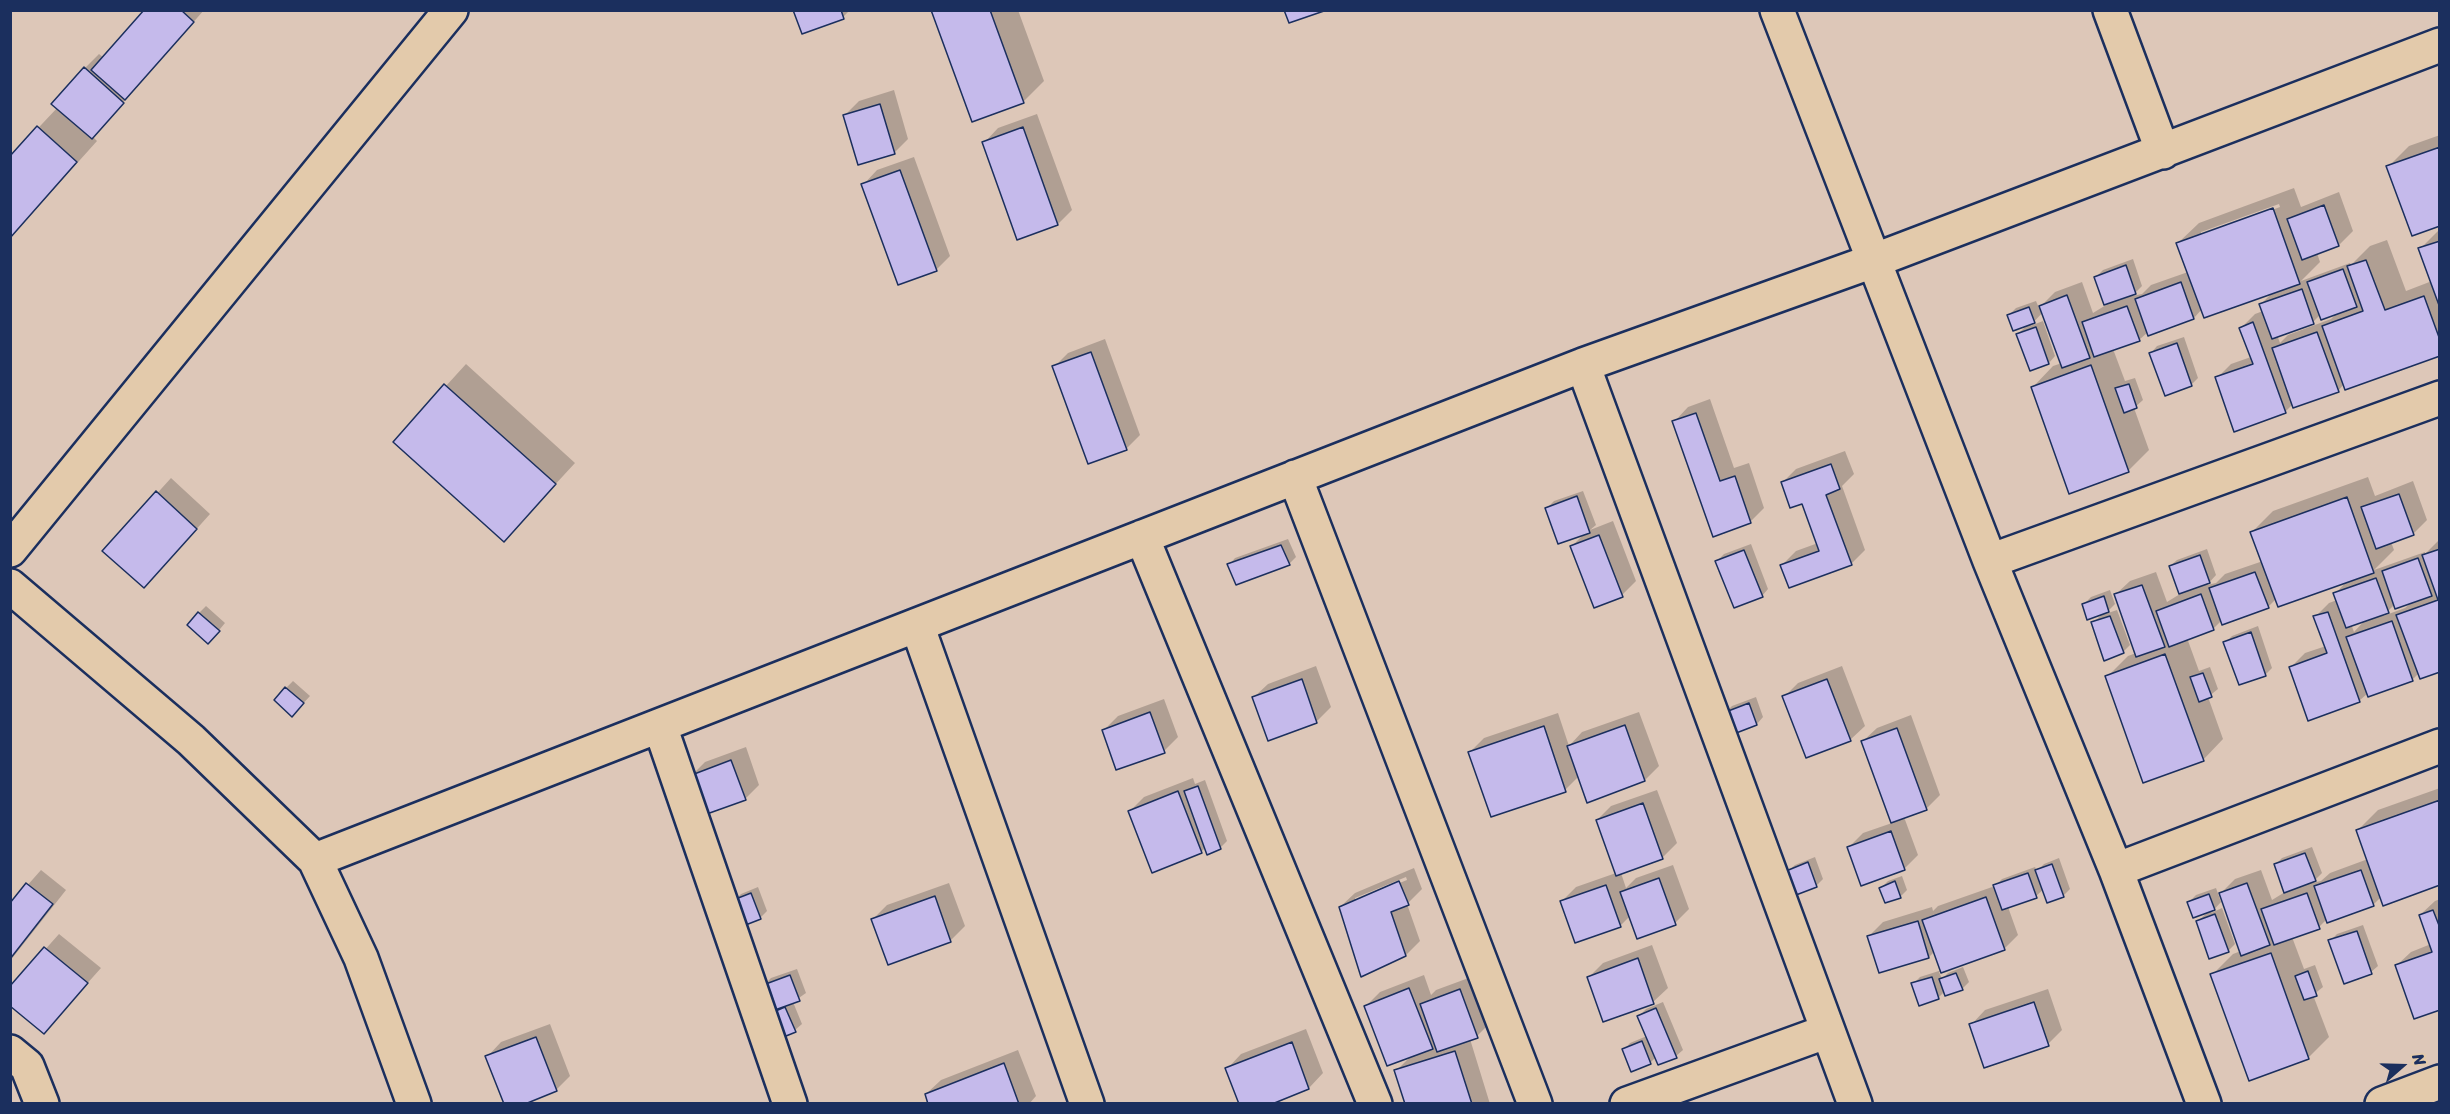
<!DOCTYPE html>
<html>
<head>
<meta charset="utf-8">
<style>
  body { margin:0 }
  #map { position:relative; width:2450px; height:1114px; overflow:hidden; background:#ddc7b8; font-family:Sriracha,sans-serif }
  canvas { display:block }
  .frame { position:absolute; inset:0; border:12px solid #1b2f5e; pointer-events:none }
  .north { position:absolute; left:2372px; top:1036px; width:60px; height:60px; -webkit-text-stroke:4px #e3caab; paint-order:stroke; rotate:70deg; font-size:16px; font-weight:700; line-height:24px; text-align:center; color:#1b2f5e }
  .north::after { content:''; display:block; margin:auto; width:21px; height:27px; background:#1b2f5e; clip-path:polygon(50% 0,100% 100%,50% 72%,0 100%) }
</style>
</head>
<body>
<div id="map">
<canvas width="2450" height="1114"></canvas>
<div class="frame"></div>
<div class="north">N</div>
</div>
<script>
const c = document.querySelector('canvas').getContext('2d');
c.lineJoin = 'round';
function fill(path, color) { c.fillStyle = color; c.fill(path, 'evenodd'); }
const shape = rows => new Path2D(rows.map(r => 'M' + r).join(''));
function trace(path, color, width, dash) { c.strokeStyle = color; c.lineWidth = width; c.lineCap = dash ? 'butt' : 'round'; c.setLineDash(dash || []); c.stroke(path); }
const shadow = shape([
  [146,10,204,10,93,137,97,141,10,238,10,158,58,107,85,68,99,54,104,58],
  [794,10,850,10,843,17],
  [933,10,1018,10,1044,81,1023,102],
  [894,90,908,139,894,153,845,115,859,101],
  [1037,114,1072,210,1058,224,984,143,998,128],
  [2440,135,2440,225,2388,167,2409,146],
  [914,157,950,256,936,270,863,185,877,170],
  [2294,188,2301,207,2339,192,2353,231,2339,245,2317,253,2320,262,2301,281,2350,263,2351,265,2370,246,2387,240,2406,291,2432,281,2420,249,2440,229,2440,354,2344,384,2338,391,2293,404,2285,412,2217,378,2231,364,2251,357,2241,328,2255,314,2263,311,2261,304,2273,292,2202,309,2194,318,2148,334,2148,332,2139,340,2113,349,2125,381,2135,378,2143,400,2134,408,2149,450,2128,471,2033,387,2053,366,2062,363,2043,312,2030,326,2043,321,2055,356,2049,363,2031,369,2018,334,2029,323,2009,315,2016,308,2036,301,2039,308,2055,292,2082,282,2093,313,2106,305,2096,277,2103,270,2133,259,2142,286,2132,296,2142,294,2151,285,2188,272,2178,243,2199,223],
  [2279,204,2280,207,2201,236,2201,232],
  [2337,313,2331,319,2288,335,2280,343,2277,335,2313,322,2321,314],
  [2184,337,2198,378,2191,385,2151,353,2157,346],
  [1105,339,1140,435,1126,449,1054,367,1068,353],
  [466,364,575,463,504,540,395,442],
  [1710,399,1734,468,1749,463,1764,508,1750,522,1674,422,1688,407],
  [1845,451,1854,474,1842,486,1865,550,1851,564,1782,565,1796,551,1818,543,1803,502,1782,483,1796,469],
  [2368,477,2375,496,2413,481,2427,520,2413,534,2391,542,2394,550,2374,570,2425,552,2425,554,2440,539,2440,670,2419,673,2412,680,2368,693,2359,701,2291,667,2305,653,2326,646,2315,617,2329,603,2337,600,2335,594,2348,580,2276,599,2268,607,2222,620,2213,629,2187,638,2199,671,2210,667,2218,689,2208,697,2223,739,2203,760,2107,677,2128,656,2136,653,2115,595,2130,581,2156,572,2167,602,2180,594,2170,566,2177,560,2207,549,2216,575,2207,585,2216,583,2225,574,2263,561,2252,532,2273,511],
  [2412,602,2405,608,2383,616,2395,604],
  [2366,619,2354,632,2351,624],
  [171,478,210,514,158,572,105,551],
  [1583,491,1596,525,1590,530,1613,521,1636,581,1622,595,1572,546,1585,533,1547,508,1554,501],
  [1288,539,1296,557,1289,564,1229,565,1235,558],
  [1751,544,1768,589,1762,596,1717,561,1724,554],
  [2110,590,2115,604,2105,614,2117,610,2130,645,2123,652,2093,623,2103,613,2084,604,2091,597],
  [206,606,225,623,215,635,199,613],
  [2258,626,2272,668,2266,674,2240,683,2225,643,2232,636],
  [1316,666,1331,707,1317,721,1268,739,1253,698,1268,684],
  [1842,666,1865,726,1850,740,1784,697,1798,683],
  [293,681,310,696,299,708,286,688],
  [1756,697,1763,717,1757,724,1725,713,1732,706],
  [1164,699,1178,737,1164,751,1103,731,1118,716],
  [1639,712,1659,766,1645,780,1579,776,1565,790,1470,752,1484,738,1558,713,1569,746,1582,732],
  [1911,715,1940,795,1926,809,1904,817,1918,855,1904,869,1848,848,1863,833,1892,823,1862,742,1877,728],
  [746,747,759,785,745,799,691,776,705,762],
  [1193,778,1195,784,1205,780,1227,841,1220,848,1206,847,1201,852,1130,811,1144,797],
  [2440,788,2440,884,2381,897,2373,905,2327,919,2319,927,2292,937,2304,969,2315,965,2323,987,2313,995,2329,1037,2308,1058,2212,975,2233,954,2241,951,2221,893,2235,879,2261,870,2272,900,2285,892,2276,864,2282,858,2312,847,2322,873,2312,883,2321,881,2330,873,2368,859,2357,831,2378,810],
  [1657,790,1677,843,1663,857,1621,873,1626,888,1636,878,1673,865,1689,909,1675,923,1630,916,1620,926,1562,901,1576,887,1616,873,1597,820,1611,806],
  [1815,857,1823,879,1816,886,1788,871,1795,865],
  [2059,858,2070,889,2063,896,2044,889,2036,896,2008,907,2018,935,2004,949,1939,972,1942,979,1948,973,1963,967,1969,982,1962,989,1945,991,1938,998,1913,984,1920,977,1942,970,1935,951,1929,957,1880,971,1869,936,1883,922,1932,907,1933,911,1938,906,1995,886,2002,879,2035,867,2037,871,2044,864],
  [1414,868,1422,889,1407,904,1420,941,1406,955,1340,907,1355,893],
  [1406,877,1407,880,1355,901,1355,898],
  [41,870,66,890,10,961,10,905],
  [1902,876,1907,890,1901,896,1886,902,1881,888,1888,881],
  [949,883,965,926,951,940,889,963,873,919,887,905],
  [758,887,767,911,761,917,744,924,734,901,741,894],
  [2216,888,2221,902,2211,913,2222,908,2235,944,2228,951,2198,921,2209,911,2189,902,2196,895],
  [2440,899,2440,1009,2396,966,2411,952,2431,944,2420,915,2435,901],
  [2363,925,2378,966,2371,972,2330,941,2337,934],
  [59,934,101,968,44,1032,10,989],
  [1652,945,1668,988,1653,1002,1604,1020,1589,977,1603,963],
  [797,969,806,993,793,1002,802,1024,795,1030,782,1036,764,985,771,978],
  [1424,975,1431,995,1436,990,1474,976,1491,1022,1477,1036,1470,1039,1490,1104,1406,1104,1396,1071,1411,1056,1366,1006,1380,992],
  [2048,989,2062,1030,2048,1044,1971,1025,1985,1010],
  [1663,1002,1683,1050,1676,1056,1656,1057,1650,1063,1624,1050,1630,1043,1647,1036,1639,1016,1646,1009],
  [550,1024,570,1076,556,1090,487,1057,501,1042],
  [1306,1029,1323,1073,1309,1088,1268,1104,1227,1069,1241,1054],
  [1018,1050,1036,1096,1029,1104,930,1104,926,1094,941,1080]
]);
const building = shape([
  [144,10,181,10,194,22,125,100,91,70,144,10],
  [793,10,841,10,844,19,802,34,793,10],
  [931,10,990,10,1024,103,972,122,931,10],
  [1284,10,1324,10,1324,11,1289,23,1284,10],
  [84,67,124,103,92,139,51,104,84,67],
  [880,104,895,154,858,165,843,115,880,104],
  [37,126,77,162,10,238,10,156,37,126],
  [1023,127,1058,225,1017,240,982,142,1023,127],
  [2440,147,2440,226,2412,236,2386,166,2440,147],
  [900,170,937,271,898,285,861,184,900,170],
  [2324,205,2339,246,2302,260,2287,219,2324,205],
  [2273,208,2300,284,2204,318,2176,243,2273,208],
  [2440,241,2440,308,2418,248,2440,241],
  [2366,260,2385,310,2424,296,2440,340,2440,356,2345,390,2322,326,2363,311,2347,266,2366,260],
  [2126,265,2136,294,2104,305,2094,277,2126,265],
  [2343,269,2357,307,2321,320,2307,282,2343,269],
  [2181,282,2194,319,2148,336,2135,299,2181,282],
  [2302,289,2314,324,2272,339,2259,304,2302,289],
  [2067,295,2090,358,2062,368,2039,306,2067,295],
  [2127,306,2140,341,2094,357,2082,322,2127,306],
  [2029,307,2035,323,2013,331,2007,315,2029,307],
  [2253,322,2286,413,2234,432,2215,377,2253,364,2239,328,2253,322],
  [2036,327,2049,364,2030,371,2016,334,2036,327],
  [2317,332,2339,392,2293,408,2272,348,2317,332],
  [2177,343,2192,386,2165,396,2149,353,2177,343],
  [1091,352,1127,450,1088,464,1052,366,1091,352],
  [2091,365,2129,472,2069,494,2031,387,2091,365],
  [444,384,556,484,504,542,393,442,444,384],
  [2129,384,2137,408,2124,413,2115,388,2129,384],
  [1696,413,1720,481,1735,476,1751,523,1713,537,1672,421,1696,413],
  [1831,464,1840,489,1826,495,1852,565,1789,588,1780,565,1819,551,1802,504,1790,508,1781,482,1831,464],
  [156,491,197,529,144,588,102,551,156,491],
  [2399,494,2414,535,2376,549,2361,507,2399,494],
  [1577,496,1590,533,1558,544,1545,508,1577,496],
  [2347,497,2374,573,2278,607,2250,532,2347,497],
  [1599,535,1623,597,1594,608,1570,546,1599,535],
  [1281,545,1290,565,1236,585,1227,564,1281,545],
  [2440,549,2440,672,2420,679,2396,615,2438,600,2422,555,2440,549],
  [1744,550,1763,597,1734,608,1715,561,1744,550],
  [2200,555,2210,583,2179,594,2169,566,2200,555],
  [2418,558,2432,596,2395,609,2382,571,2418,558],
  [2255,572,2269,608,2222,625,2209,588,2255,572],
  [2376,578,2389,613,2346,628,2333,593,2376,578],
  [2142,585,2165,647,2136,657,2114,594,2142,585],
  [2201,594,2214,630,2169,647,2156,611,2201,594],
  [2104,596,2109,612,2087,620,2082,604,2104,596],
  [198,612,220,631,208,644,187,625,198,612],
  [2328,612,2360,702,2308,721,2289,667,2327,653,2313,616,2328,612],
  [2110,616,2124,653,2104,661,2091,622,2110,616],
  [2392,621,2413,681,2368,697,2346,637,2392,621],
  [2251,632,2266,676,2239,685,2223,642,2251,632],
  [2165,654,2204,761,2143,783,2105,676,2165,654],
  [2203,673,2212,697,2199,702,2190,677,2203,673],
  [1302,679,1317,723,1268,741,1252,697,1302,679],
  [1827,679,1851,741,1806,758,1782,696,1827,679],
  [285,687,304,703,292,717,274,700,285,687],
  [1749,703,1757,725,1731,735,1723,713,1749,703],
  [1150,712,1165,753,1116,770,1102,730,1150,712],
  [1625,725,1645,781,1587,803,1567,746,1625,725],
  [1544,726,1566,792,1491,817,1468,752,1544,726],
  [1897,728,1927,810,1891,823,1861,741,1897,728],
  [731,760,746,800,704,815,689,776,731,760],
  [1198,786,1221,849,1207,855,1184,791,1198,786],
  [1178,791,1202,853,1152,873,1128,811,1178,791],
  [2440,800,2440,885,2383,906,2356,830,2440,800],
  [1643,803,1663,859,1616,876,1596,820,1643,803],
  [1891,831,1905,870,1861,886,1847,847,1891,831],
  [2305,853,2316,881,2284,893,2274,864,2305,853],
  [1808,862,1817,887,1796,895,1786,871,1808,862],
  [2052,864,2064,897,2047,903,2035,870,2052,864],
  [2361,870,2374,906,2327,923,2314,886,2361,870],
  [2028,873,2037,898,2002,910,1993,885,2028,873],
  [1659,878,1676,925,1637,939,1620,892,1659,878],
  [1399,881,1409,905,1391,912,1406,956,1361,977,1339,907,1399,881],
  [1895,881,1901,898,1885,903,1879,888,1895,881],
  [26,883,53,904,10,959,10,903,26,883],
  [2247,883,2270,945,2241,956,2219,893,2247,883],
  [1606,885,1621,927,1575,943,1560,901,1606,885],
  [751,893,761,919,743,926,733,900,751,893],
  [2307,893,2320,929,2274,945,2261,909,2307,893],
  [2209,894,2215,910,2193,918,2187,902,2209,894],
  [935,896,951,942,888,965,871,919,935,896],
  [1986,897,2005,950,1941,973,1922,920,1986,897],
  [2433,910,2440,928,2440,1010,2414,1019,2395,965,2432,952,2419,915,2433,910],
  [2215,914,2229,952,2209,959,2196,921,2215,914],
  [1918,921,1929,958,1879,973,1867,936,1918,921],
  [2357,931,2372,974,2344,984,2328,940,2357,931],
  [44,947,88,983,44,1034,10,1006,10,986,44,947],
  [2271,953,2309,1059,2249,1081,2210,974,2271,953],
  [1638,958,1654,1004,1603,1022,1587,977,1638,958],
  [2308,971,2317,996,2304,1000,2295,976,2308,971],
  [1956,973,1963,990,1945,996,1939,979,1956,973],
  [790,975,800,1001,772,1011,763,985,790,975],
  [1932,977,1939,999,1919,1006,1911,983,1932,977],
  [1409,988,1433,1049,1387,1066,1364,1006,1409,988],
  [1460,989,1478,1038,1437,1052,1420,1004,1460,989],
  [2034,1002,2049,1046,1984,1068,1969,1024,2034,1002],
  [785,1007,796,1032,781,1038,771,1013,785,1007],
  [1656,1008,1677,1058,1658,1065,1637,1016,1656,1008],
  [536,1037,557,1091,525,1104,504,1104,485,1056,536,1037],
  [1642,1041,1651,1064,1631,1072,1622,1049,1642,1041],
  [1292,1042,1309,1089,1272,1104,1239,1104,1225,1068,1292,1042],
  [1455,1051,1472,1104,1405,1104,1394,1070,1455,1051],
  [1004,1063,1019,1104,928,1104,925,1094,1004,1063]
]);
const minor = shape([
  [1777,10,1990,561,2116,870,2204,1104],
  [2110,10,2163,152],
  [1583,365,1855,1104],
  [1295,477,1535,1104],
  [1142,537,1375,1104],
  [10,550,451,10],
  [1990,561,2440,398],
  [10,586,191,740,315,860,361,958,414,1104],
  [917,625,1087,1104],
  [660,726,790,1104],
  [315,860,1583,365,1873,261,2440,45],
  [2116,870,2440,746],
  [10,1052,27,1066,42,1104],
  [1627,1104,1828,1031],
  [2382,1104,2440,1082]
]);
fill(shadow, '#0003');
fill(building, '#c5baeb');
trace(building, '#1b2f5e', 1.5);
trace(minor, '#1b2f5e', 38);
trace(minor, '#e3caab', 33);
</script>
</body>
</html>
